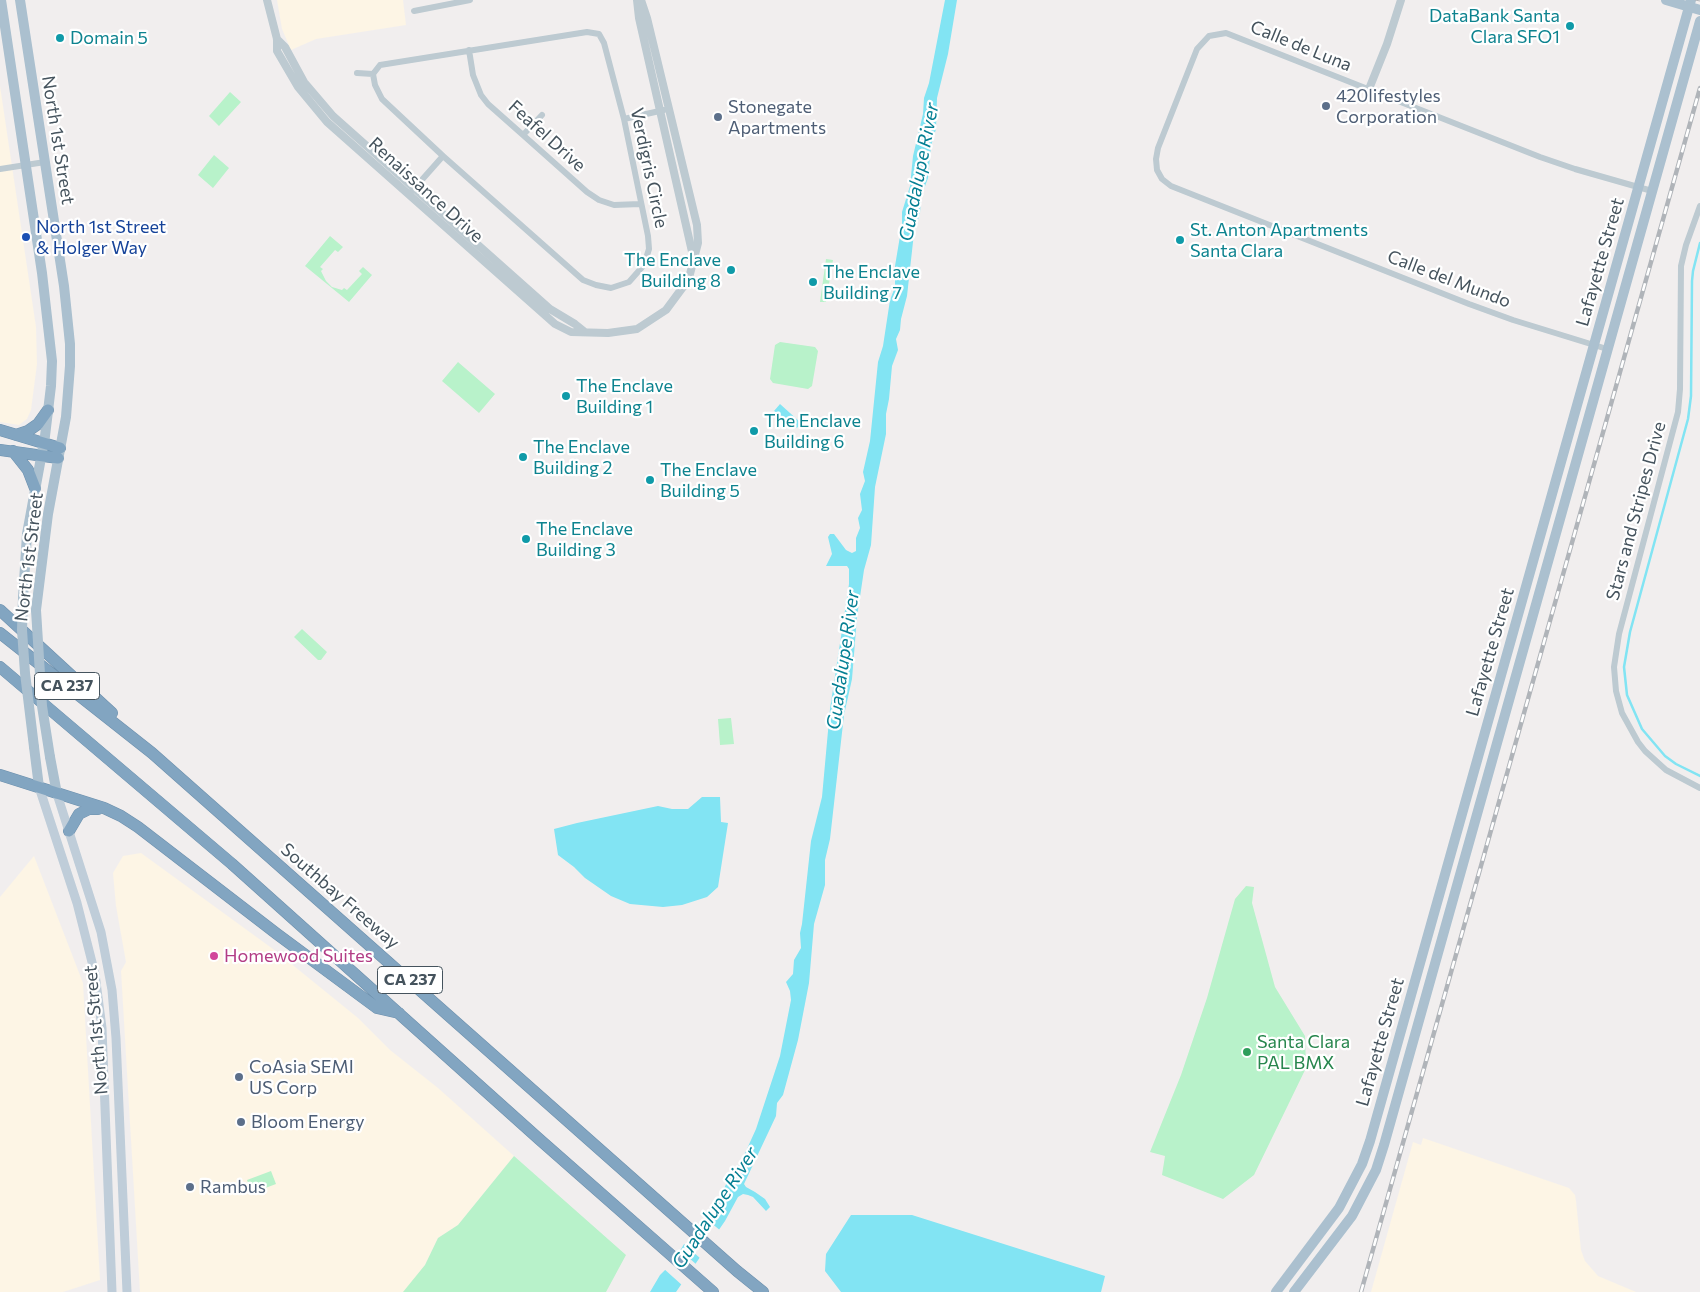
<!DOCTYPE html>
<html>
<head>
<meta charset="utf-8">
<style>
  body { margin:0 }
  canvas { display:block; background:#f1eeee }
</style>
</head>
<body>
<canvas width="1700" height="1292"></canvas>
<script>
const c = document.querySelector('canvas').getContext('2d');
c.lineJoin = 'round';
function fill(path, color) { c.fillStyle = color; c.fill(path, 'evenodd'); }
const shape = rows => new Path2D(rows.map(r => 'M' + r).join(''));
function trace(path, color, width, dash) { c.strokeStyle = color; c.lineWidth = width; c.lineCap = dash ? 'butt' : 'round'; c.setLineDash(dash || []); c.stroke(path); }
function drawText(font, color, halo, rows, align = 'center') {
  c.font = font + ' Commissioner,sans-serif'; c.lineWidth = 4.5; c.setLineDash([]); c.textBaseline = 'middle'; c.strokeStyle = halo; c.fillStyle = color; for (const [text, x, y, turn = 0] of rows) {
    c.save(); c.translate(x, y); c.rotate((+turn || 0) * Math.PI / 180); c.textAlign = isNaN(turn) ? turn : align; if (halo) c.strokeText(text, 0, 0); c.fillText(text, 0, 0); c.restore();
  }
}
const commercial = shape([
  [277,0,403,0,406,25,316,39,291,50,282,29],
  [0,86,36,327,37,364,31,410,27,419,19,425,0,422],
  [141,853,273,949,358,1018,390,1050,438,1088,514,1156,458,1225,438,1238,425,1265,404,1292,140,1292,121,971,126,962,116,906,113,873,123,856],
  [34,856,83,983,100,1280,63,1292,0,1292,0,897],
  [1423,1138,1569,1188,1575,1195,1576,1201,1581,1250,1585,1261,1598,1276,1636,1292,1371,1292,1413,1142,1421,1145]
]);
const green = shape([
  [230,92,241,102,219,126,209,116],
  [214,155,229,168,213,188,198,175],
  [330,236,343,247,338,252,335,250,320,267,323,269,321,271,326,281,332,287,342,290,344,288,347,290,362,274,359,271,363,267,372,275,349,302,305,266],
  [826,259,833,260,826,302,820,302],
  [780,342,815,347,818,351,812,386,808,389,773,383,770,379,775,345],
  [458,362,495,394,479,413,442,381],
  [302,629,327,652,321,660,318,660,294,637],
  [731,718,734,744,720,745,718,719],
  [1246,886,1254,887,1252,903,1275,987,1305,1036,1306,1068,1254,1175,1223,1199,1162,1175,1165,1156,1150,1152,1181,1075,1207,998,1235,899],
  [514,1156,626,1255,606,1292,403,1292,425,1265,438,1238,458,1225],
  [271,1171,276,1184,252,1193,247,1180]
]);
const water = shape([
  [945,0,957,0,948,54,937,98,936,129,931,146,928,178,921,197,920,213,914,233,907,296,901,319,900,330,896,339,898,350,892,366,889,399,886,414,886,434,875,487,871,545,864,570,857,617,852,679,844,715,830,839,825,860,825,885,814,924,809,983,798,1040,783,1095,777,1103,776,1116,744,1184,746,1187,755,1192,765,1199,770,1207,766,1211,753,1197,748,1195,743,1194,738,1197,725,1221,676,1292,650,1292,660,1275,674,1261,700,1217,718,1202,727,1182,741,1162,756,1129,780,1056,791,1000,790,991,786,982,793,974,794,960,801,948,800,933,802,924,811,841,822,797,830,709,849,584,849,569,847,566,826,566,832,554,828,537,830,534,834,534,846,550,852,553,856,551,856,538,860,528,858,518,862,510,860,494,865,481,863,472,870,441,878,362,883,346,890,300,895,287,895,266,902,224,902,212,910,186,913,156,923,114,924,98,929,83],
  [780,404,800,422,799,427,794,428,774,411],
  [702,797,720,797,721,822,728,823,718,887,707,897,682,905,663,907,630,904,611,896,585,878,574,867,558,855,554,829,577,823,658,806,672,809,688,809],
  [851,1215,912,1215,1105,1276,1101,1292,841,1292,825,1271,826,1254]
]);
const pier = shape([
  [700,1214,721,1231,701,1259,682,1242],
  [679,1249,697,1265,683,1286,663,1268,672,1259]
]);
const stream = shape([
  [1700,243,1693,271,1692,281,1691,396,1688,419,1630,632,1624,667,1627,695,1642,729,1665,756,1676,764,1700,776]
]);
const minor = shape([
  [414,11,470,0],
  [587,32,599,34,604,43,624,119,648,236,649,249,644,265,629,282,611,288,596,285,583,280,443,156,382,99,375,85,373,74,380,65,587,32],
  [469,50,473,75,481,95,488,104,523,135,587,192,599,200,614,205,640,204],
  [357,73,373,74],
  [624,119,664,110],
  [523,135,542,115],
  [0,169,45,162],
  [412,191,443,156],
  [1700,206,1686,245,1681,266,1680,389,1678,412,1619,634,1614,667,1616,691,1622,713,1638,742,1645,751,1666,770,1700,788],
  [1607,349,1513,320,1469,304,1171,186,1162,179,1157,170,1156,159,1158,148,1197,49,1209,36,1226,33,1540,157,1575,169,1652,191]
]);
const tertiary = shape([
  [267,0,277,39,277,51,298,87,327,122,555,324,571,332,608,333,637,329,666,310,683,287,690,274,698,243,697,225,647,18,641,0],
  [637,0,639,18,693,256],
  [277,39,285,47,304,82,333,116,550,309,575,324,585,332],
  [1369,89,1387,44,1401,0]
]);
const secondary = shape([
  [39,787,77,903,95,974,102,1028,112,1292],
  [57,794,101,932,112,990,116,1038,127,1292]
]);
const primary = shape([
  [1,0,42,273,52,361,51,386,45,436,27,534,23,598],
  [20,0,64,286,70,344,70,366,66,417,48,514,36,610],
  [34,747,39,787],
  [50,757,57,794],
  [1276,1292,1339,1208,1362,1164,1370,1141,1691,0],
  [1294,1292,1352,1216,1376,1170,1384,1145,1700,21]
]);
const motorway = shape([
  [0,430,60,448],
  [16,435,28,431,38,424,48,410],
  [0,450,58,458],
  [13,451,28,470,35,488],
  [0,610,112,713],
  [0,633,152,753,737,1271,763,1292],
  [0,667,232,864,539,1139,713,1292],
  [0,775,104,808,121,816,138,827,277,934,377,1008,399,1013],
  [69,831,79,814,89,809,98,809]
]);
const tram = shape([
  [1695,0,1700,1]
]);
const rail = shape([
  [1361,1292,1700,88]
]);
const primaryBridge = shape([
  [1666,0,1700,10],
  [23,598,22,630,25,673,34,747],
  [36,610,42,706,50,757]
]);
const markers = [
  [1570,26,5,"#0f9aa8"],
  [60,38,5,"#0f9aa8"],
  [1326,106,5,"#5c6f8a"],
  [718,117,5,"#5c6f8a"],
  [26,237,5,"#1a4fb4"],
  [1180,240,5,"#0f9aa8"],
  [731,270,5,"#0f9aa8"],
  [813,282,5,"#0f9aa8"],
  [566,396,5,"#0f9aa8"],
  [754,431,5,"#0f9aa8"],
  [523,457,5,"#0f9aa8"],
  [650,480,5,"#0f9aa8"],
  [526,539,5,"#0f9aa8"],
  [214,956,5,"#d1479c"],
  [1247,1052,5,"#2e9e5b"],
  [239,1077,5,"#5c6f8a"],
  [241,1122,5,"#5c6f8a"],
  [190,1187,5,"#5c6f8a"]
];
const shields = [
  [67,686,65],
  [410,980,65]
];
const shieldNames = [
  ["CA 237",67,686],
  ["CA 237",410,980]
];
const cultureNames = [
  ["DataBank Santa",1560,16,"right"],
  ["Clara SFO1",1560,37,"right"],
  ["Domain 5",70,38],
  ["St. Anton Apartments",1190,230],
  ["Santa Clara",1190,251],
  ["The Enclave",721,260,"right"],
  ["Building 8",721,281,"right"],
  ["The Enclave",823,272],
  ["Building 7",823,293],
  ["The Enclave",576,386],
  ["Building 1",576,407],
  ["The Enclave",764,421],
  ["Building 6",764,442],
  ["The Enclave",533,447],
  ["Building 2",533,468],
  ["The Enclave",660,470],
  ["Building 5",660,491],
  ["The Enclave",536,529],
  ["Building 3",536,550]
];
const streetNames = [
  ["Calle de Luna",1301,46,22],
  ["Feafel Drive",547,136,42],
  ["North 1st Street",58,140,81],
  ["Verdigris Circle",649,168,78],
  ["Renaissance Drive",426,190,42],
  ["Lafayette Street",1600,262,-74],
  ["Calle del Mundo",1449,279,21],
  ["Stars and Stripes Drive",1636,511,-75],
  ["North 1st Street",29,557,-83],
  ["Lafayette Street",1490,652,-74],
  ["Southbay Freeway",340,896,41],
  ["North 1st Street",96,1030,-95],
  ["Lafayette Street",1380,1042,-74]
];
const serviceNames = [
  ["420lifestyles",1336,96],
  ["Corporation",1336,117],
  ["Stonegate",728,107],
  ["Apartments",728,128],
  ["CoAsia SEMI",249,1067],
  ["US Corp",249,1088],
  ["Bloom Energy",251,1122],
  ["Rambus",200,1187]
];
const transitNames = [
  ["North 1st Street",36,227],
  ["& Holger Way",36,248]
];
const hotelNames = [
  ["Homewood Suites",224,956]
];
const leisureNames = [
  ["Santa Clara",1257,1042],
  ["PAL BMX",1257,1063]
];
const waterNames = [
  ["Guadalupe River",919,172,-79],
  ["Guadalupe River",843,660,-82],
  ["Guadalupe River",715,1208,-57]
];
fill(commercial, '#fdf5e5');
fill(green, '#b8f2ca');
fill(water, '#82e4f3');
fill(pier, '#f1eeee');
trace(stream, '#82e4f3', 2.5);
trace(motorway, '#6d90ad', 12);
trace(minor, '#bdcad1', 6);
trace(tertiary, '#bdcad1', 8);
trace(secondary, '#bfcdd9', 9);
trace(primary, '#abc0cf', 10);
trace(motorway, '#82a5c1', 11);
trace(tram, '#b0b4b9', 1);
trace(rail, '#b0b4b9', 4.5);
trace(rail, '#fff', 2.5, [8]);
trace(primaryBridge, '#abc0cf', 10);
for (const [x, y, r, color] of markers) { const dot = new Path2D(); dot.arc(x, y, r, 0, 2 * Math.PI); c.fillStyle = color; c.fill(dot); trace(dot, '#fff', 2); }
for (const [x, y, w] of shields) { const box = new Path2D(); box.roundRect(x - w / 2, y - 13.5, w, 27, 4); c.fillStyle = '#fff'; c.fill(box); trace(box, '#45535d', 1); }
drawText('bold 16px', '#45535d', null, shieldNames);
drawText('18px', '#0d838f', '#fff', cultureNames, 'left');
drawText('18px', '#45535d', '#fff', streetNames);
drawText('18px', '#4e5e75', '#fff', serviceNames, 'left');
drawText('18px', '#164399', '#fff', transitNames, 'left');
drawText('18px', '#b23c85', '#fff', hotelNames, 'left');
drawText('18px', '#27864d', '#fff', leisureNames, 'left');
drawText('italic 19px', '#047f93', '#fff', waterNames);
</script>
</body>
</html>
